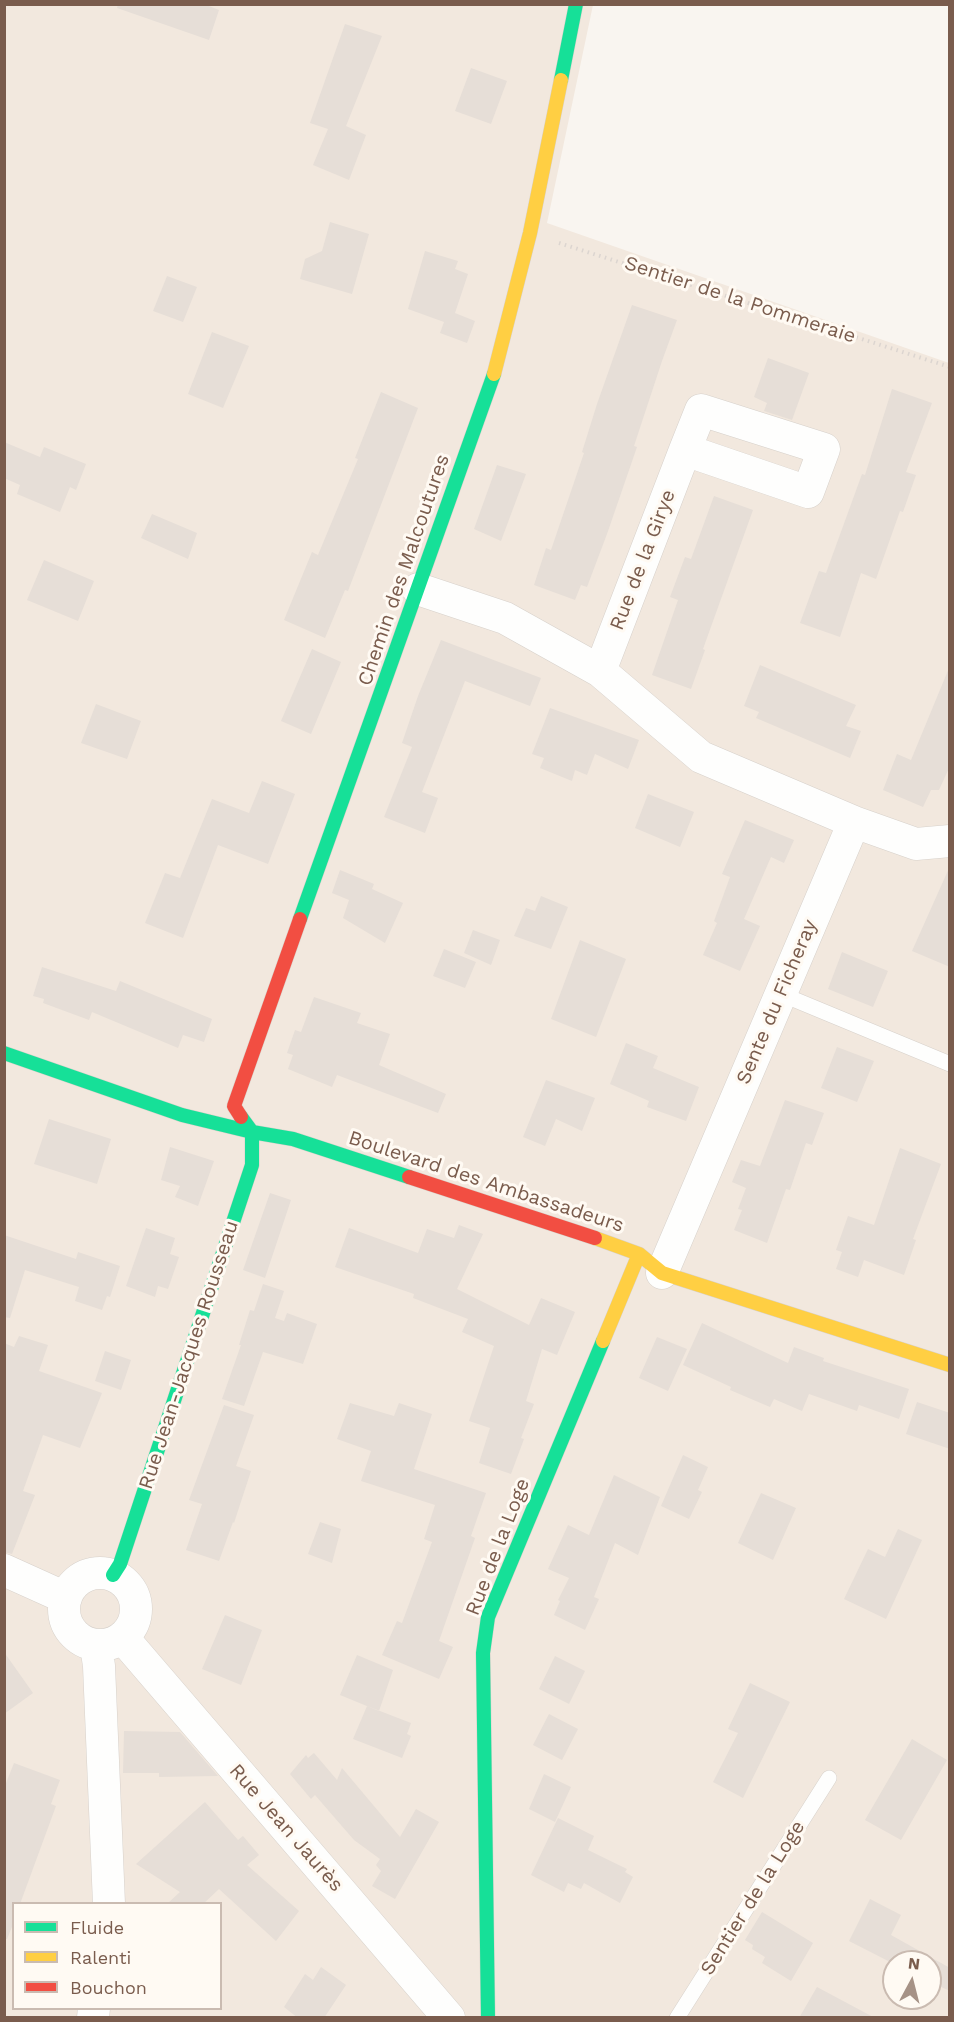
<!DOCTYPE html>
<html>
<head>
<meta charset="utf-8">
<style>
  body { margin:0 }
  #map { position:relative; width:954px; height:2022px; overflow:hidden; background:#f9f5f0; font-family:"Work Sans",sans-serif }
  canvas { display:block }
  .frame { position:absolute; inset:0; border:6px solid #7a5c4d; pointer-events:none }
  .legend { position:absolute; left:12px; top:1902px; width:210px; height:108px; box-sizing:border-box; background:#fffaf3; border:2px solid #cabbb1; margin:0; padding:8px 10px; list-style:none; font-size:18px; color:#7a5c4d }
  .legend li { display:flex; align-items:center; gap:12px; height:30px }
  .legend b { width:30px; border:2px solid #cabbb1 }
  .north { position:absolute; left:882px; top:1950px; width:60px; height:60px; box-sizing:border-box; background:#fffaf3; border:2px solid #cabbb1; border-radius:50%; rotate:7deg; font-size:16px; font-weight:700; line-height:24px; text-align:center; color:#7a5c4d }
  .north::after { content:''; display:block; margin:auto; width:21px; height:27px; background:#a69286; clip-path:polygon(50% 0,100% 100%,50% 72%,0 100%) }
</style>
</head>
<body>
<div id="map">
<canvas width="954" height="2022"></canvas>
<div class="frame"></div>
<ul class="legend">
<li><b style="height:8px;background:#16e098"></b>Fluide</li>
<li><b style="height:8px;background:#ffcf43"></b>Ralenti</li>
<li><b style="height:8px;background:#f24e42"></b>Bouchon</li>
</ul>
<div class="north">N</div>
</div>
<script>
const c = document.querySelector('canvas').getContext('2d');
c.lineJoin = 'round';
function fill(path, color) { c.fillStyle = color; c.fill(path, 'evenodd'); }
const shape = rows => new Path2D(rows.map(r => 'M' + r).join(''));
function trace(path, color, width, dash) { c.strokeStyle = color; c.lineWidth = width; c.lineCap = dash ? 'butt' : 'round'; c.setLineDash(dash || []); c.stroke(path); }
function drawText(font, color, halo, rows, align = 'center') {
  c.font = font + ' "Work Sans",sans-serif'; c.lineWidth = 6; c.setLineDash([]); c.textBaseline = 'middle'; c.strokeStyle = halo; c.fillStyle = color; for (const [text, x, y, turn = 0] of rows) {
    c.save(); c.translate(x, y); c.rotate((+turn || 0) * Math.PI / 180); c.textAlign = isNaN(turn) ? turn : align; if (halo) c.strokeText(text, 0, 0); c.fillText(text, 0, 0); c.restore();
  }
}
const residential = shape([
  [5,5,593,5,547,223,949,363,949,2017,5,2018],
  [14,1904,220,1904,220,2008,14,2008],
  [894,1962,930,1962,930,1998,894,1998]
]);
const building = shape([
  [118,4,204,4,219,10,209,40,117,8],
  [345,24,382,36,346,126,366,135,349,180,313,165,328,129,310,123],
  [471,68,507,81,491,124,455,111],
  [330,222,369,234,352,294,300,279,305,259,322,251],
  [425,251,458,261,455,269,468,274,455,313,475,321,467,343,440,333,444,322,408,309],
  [167,276,197,287,183,322,153,311],
  [632,305,677,320,662,361,634,446,637,447,607,534,587,587,581,585,575,600,534,585,546,548,551,550,584,453,582,452,597,404],
  [212,332,249,346,223,408,188,394],
  [768,358,809,373,792,420,764,411,767,403,754,397],
  [892,389,932,403,906,472,916,475,903,512,900,511,876,579,861,573,840,637,800,623,819,571,826,573,862,474,865,475],
  [381,392,418,408,348,591,345,590,325,638,284,620,312,552,318,555,358,459,355,458],
  [4,442,40,457,44,447,86,464,76,490,70,487,60,512,17,494,20,485,4,478],
  [497,465,526,474,501,541,474,529],
  [714,496,753,510,703,649,705,650,691,689,652,675,678,600,670,597,685,557,691,559],
  [152,514,197,533,188,559,141,538],
  [44,560,94,581,78,621,27,600],
  [441,640,541,678,530,706,465,681,422,792,438,798,425,833,384,817,412,747,402,743,418,696],
  [312,649,341,662,311,734,281,721],
  [760,665,856,705,846,726,861,731,850,758,756,718,759,712,744,706],
  [949,668,950,766,939,790,931,790,923,807,883,790,897,754,911,760],
  [96,704,141,721,127,759,81,743],
  [550,708,639,740,628,769,595,754,587,775,575,770,572,781,540,768,544,758,532,754],
  [262,781,295,794,268,864,218,845,183,938,145,923,165,873,180,878,212,799,249,813],
  [648,794,694,812,680,847,635,828],
  [745,820,794,840,784,863,771,857,744,919,760,926,740,971,703,955,717,923,714,921,730,877,722,874],
  [950,866,950,967,912,951],
  [340,870,374,884,372,889,403,903,385,943,343,918,349,900,332,893],
  [541,896,568,907,551,949,514,936,526,908,535,911],
  [473,930,500,940,491,965,464,953],
  [580,940,626,959,596,1037,551,1019],
  [444,949,476,962,465,988,433,976],
  [842,952,888,971,873,1007,828,989],
  [42,967,116,991,120,981,212,1019,204,1042,183,1035,178,1048,92,1012,89,1020,43,1003,44,999,33,996],
  [314,997,361,1013,357,1023,390,1034,379,1065,446,1094,438,1113,337,1075,332,1087,288,1069,293,1055,287,1053,295,1030,301,1032],
  [626,1043,658,1056,653,1068,699,1087,686,1121,647,1107,649,1101,610,1084],
  [837,1047,874,1061,857,1102,821,1088],
  [546,1080,595,1098,582,1131,556,1119,545,1146,523,1137],
  [785,1100,824,1113,812,1145,806,1143,790,1190,786,1189,767,1243,734,1230,742,1210,738,1209,746,1188,732,1182,741,1160,760,1166],
  [49,1119,111,1139,97,1184,34,1164],
  [170,1147,214,1161,198,1206,175,1197,180,1186,161,1180],
  [900,1148,941,1164,913,1239,916,1240,904,1275,864,1260,858,1277,836,1269,842,1252,836,1250,848,1216,874,1225],
  [270,1193,291,1200,265,1278,243,1270],
  [459,1225,483,1234,457,1289,529,1325,541,1298,575,1312,557,1355,542,1349,526,1401,534,1404,521,1438,524,1439,511,1474,479,1463,490,1428,469,1421,494,1346,462,1332,468,1319,413,1298,414,1294,335,1267,349,1228,418,1253,427,1229,454,1238],
  [146,1228,175,1238,170,1254,179,1257,168,1289,158,1286,155,1297,126,1286],
  [4,1235,76,1259,78,1252,120,1266,110,1297,107,1296,102,1310,75,1301,79,1287,25,1270,10,1318,4,1317],
  [263,1284,284,1291,275,1318,284,1321,287,1313,317,1324,303,1364,263,1352,244,1406,222,1399,241,1345,239,1345,250,1310,254,1311],
  [702,1323,788,1363,794,1347,824,1358,823,1361,909,1389,899,1419,859,1405,857,1411,809,1394,802,1411,774,1399,770,1407,730,1390,731,1387,683,1365],
  [19,1336,48,1345,39,1371,102,1393,80,1448,43,1435,23,1491,35,1495,12,1554,4,1552,4,1343,14,1347],
  [657,1337,687,1349,668,1391,639,1378],
  [105,1351,131,1360,121,1390,95,1381],
  [917,1402,950,1413,950,1449,906,1434],
  [350,1403,394,1416,399,1403,432,1414,414,1469,486,1493,471,1536,475,1538,439,1641,453,1647,439,1679,382,1655,397,1621,402,1623,432,1542,424,1539,435,1505,361,1481,371,1451,337,1439],
  [224,1405,254,1415,236,1466,251,1471,234,1523,233,1522,219,1561,186,1550,202,1504,189,1500],
  [683,1455,708,1467,698,1490,702,1492,689,1519,661,1506],
  [614,1475,660,1497,638,1555,615,1543,594,1597,599,1599,585,1630,554,1615,560,1601,558,1600,569,1578,548,1569,568,1525,589,1535],
  [761,1493,796,1508,773,1560,738,1543],
  [320,1522,341,1529,332,1563,308,1554],
  [898,1529,922,1540,886,1619,844,1599,868,1549,885,1557],
  [225,1615,262,1630,241,1685,202,1669],
  [4,1652,33,1693,4,1714],
  [357,1655,393,1670,379,1711,340,1695],
  [555,1656,585,1671,569,1704,539,1689],
  [750,1683,790,1702,743,1798,713,1782,738,1733,728,1729],
  [367,1706,411,1723,407,1734,411,1736,402,1758,353,1739],
  [549,1714,578,1729,562,1760,533,1745],
  [124,1731,180,1732,218,1776,159,1777,159,1773,123,1773],
  [912,1739,947,1760,901,1840,865,1820],
  [314,1753,337,1780,342,1768,400,1837,416,1809,439,1822,395,1899,372,1886,381,1871,376,1865,380,1859,354,1840,315,1795,311,1799,290,1774,306,1755,308,1758],
  [14,1763,60,1780,51,1804,56,1806,20,1904,14,1904,14,1922,7,1939,4,1939,4,1788],
  [544,1774,571,1787,555,1822,529,1809],
  [205,1802,238,1840,243,1836,259,1855,247,1865,299,1911,276,1941,219,1889,203,1904,167,1904,180,1892,136,1864],
  [558,1818,594,1836,588,1850,627,1869,625,1872,633,1877,620,1903,584,1883,581,1889,568,1883,564,1892,531,1875],
  [870,1899,901,1915,891,1935,950,1968,950,1991,930,1982,930,1962,894,1962,894,1964,849,1941],
  [762,1912,813,1943,791,1981,762,1963,765,1957,752,1949,753,1945,745,1940],
  [321,1967,346,1985,324,2018,298,2018,284,2007,305,1974,313,1980],
  [817,1987,875,2018,799,2018]
]);
const path = shape([
  [559,243,950,367]
]);
const lane = shape([
  [781,994,950,1064],
  [677,2018,829,1778]
]);
const street = shape([
  [418,589,505,618,600,671,701,757,854,822],
  [600,671,685,450,701,410,824,449,808,492,685,450],
  [662,1273,854,822,916,844,950,841],
  [4,1570,66,1598],
  '64 1609a36 36 0 1 1 72 0a36 36 0 1 1-72 0Z',
  [123,1638,449,2018],
  [96,1645,99,1666,109,1904],
  [93,2018,94,2008]
]);
const fast = shape([
  [561,80,576,4],
  [300,919,494,374],
  [4,1053,182,1115,252,1132,293,1139,409,1177],
  [113,1575,120,1564,252,1165,252,1132,241,1117],
  [488,2018,483,1653,488,1617,603,1341]
]);
const slow = shape([
  [494,374,530,233,561,80],
  [595,1238,639,1254,662,1273,950,1365],
  [603,1341,639,1254]
]);
const jam = shape([
  [241,1117,234,1106,300,919],
  [409,1177,595,1238]
]);
const streetNames = [
  ["Sentier de la Pommeraie",740,300,18],
  ["Rue de la Girye",643,560,-69],
  ["Chemin des Malcoutures",404,570,-71],
  ["Sente du Ficheray",777,1002,-67],
  ["Boulevard des Ambassadeurs",486,1182,18],
  ["Rue Jean-Jacques Rousseau",189,1355,-72],
  ["Rue de la Loge",498,1547,-69],
  ["Rue Jean Jaurès",286,1828,49],
  ["Sentier de la Loge",753,1898,-58]
];
fill(residential, '#f2e8de');
fill(building, '#e6ded7');
trace(lane, '#d7d1cb', 16);
trace(street, '#d7d1cb', 33);
trace(fast, '#d9d2cb', 15);
trace(slow, '#d9d2cb', 15);
trace(jam, '#d9d2cb', 15);
trace(path, '#dcd5d0', 4, [1.5, 4.5]);
trace(lane, '#fefefd', 15);
trace(street, '#fefefd', 32);
trace(fast, '#16e098', 14);
trace(slow, '#ffcf43', 14);
trace(jam, '#f24e42', 14);
drawText('20px', '#7a5c4d', '#fffaf3', streetNames);
</script>
</body>
</html>
